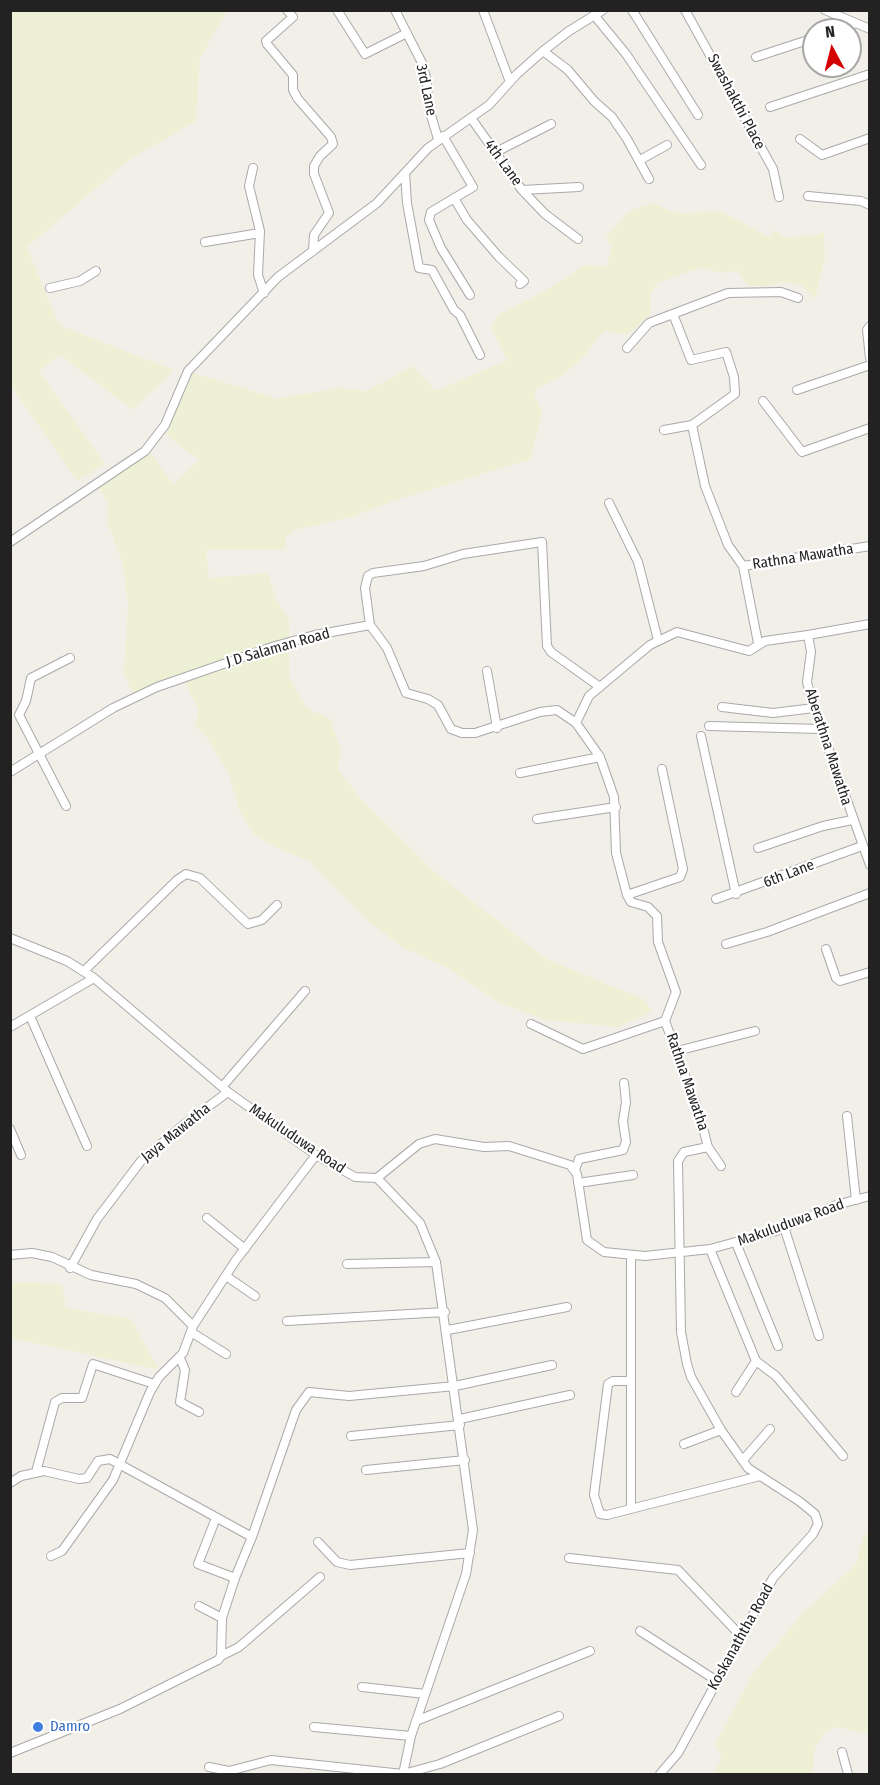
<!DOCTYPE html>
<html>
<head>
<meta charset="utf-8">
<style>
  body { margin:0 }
  #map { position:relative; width:880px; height:1785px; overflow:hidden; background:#f2efe9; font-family:"Fira Sans Condensed",sans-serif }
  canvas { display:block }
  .frame { position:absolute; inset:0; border:12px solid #222; pointer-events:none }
  .north { position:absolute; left:802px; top:18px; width:60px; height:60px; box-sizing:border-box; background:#fff; border:2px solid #a7a7a7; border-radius:50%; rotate:353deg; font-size:16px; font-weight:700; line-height:24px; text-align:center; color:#222 }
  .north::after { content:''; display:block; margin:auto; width:21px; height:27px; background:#d40000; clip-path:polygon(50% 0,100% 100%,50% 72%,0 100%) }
</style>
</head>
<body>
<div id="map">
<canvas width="880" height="1785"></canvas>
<div class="frame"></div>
<div class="north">N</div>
</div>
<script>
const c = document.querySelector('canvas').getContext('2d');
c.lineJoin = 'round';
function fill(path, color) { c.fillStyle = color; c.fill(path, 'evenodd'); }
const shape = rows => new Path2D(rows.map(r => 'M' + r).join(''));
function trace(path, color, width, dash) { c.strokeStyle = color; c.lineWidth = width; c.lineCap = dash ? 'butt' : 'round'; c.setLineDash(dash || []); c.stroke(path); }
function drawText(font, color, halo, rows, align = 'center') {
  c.font = font + ' "Fira Sans Condensed",sans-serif'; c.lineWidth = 4.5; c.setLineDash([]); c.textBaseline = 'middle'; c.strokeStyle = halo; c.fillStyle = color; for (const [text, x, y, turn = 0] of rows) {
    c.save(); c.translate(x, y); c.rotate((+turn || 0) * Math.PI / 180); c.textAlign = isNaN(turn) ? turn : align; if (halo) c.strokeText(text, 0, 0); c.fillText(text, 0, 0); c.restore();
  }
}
const farmland = shape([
  [10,11,227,11,200,58,196,121,129,160,27,247,59,325,174,370,133,410,60,355,39,371,105,464,77,481,11,386],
  [653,203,676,213,722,212,769,237,773,231,778,231,783,237,813,236,824,232,825,259,815,299,802,286,779,281,777,285,749,286,737,271,719,273,702,267,657,283,650,294,650,316,627,335,605,330,579,362,559,378,537,388,534,395,542,412,531,459,393,501,352,517,294,530,285,539,286,549,206,550,209,578,268,573,277,601,289,618,289,677,307,708,330,719,342,753,337,767,358,796,437,874,547,959,645,1000,652,1012,617,1027,546,1020,500,1003,448,968,402,947,366,919,309,861,283,851,254,835,239,810,229,775,207,738,195,726,199,711,183,678,135,699,124,674,128,603,123,565,108,524,108,503,97,484,148,449,173,484,199,460,165,434,191,372,278,399,336,388,367,391,413,366,436,391,507,360,491,327,498,315,545,291,585,265,606,266,612,248,606,237,629,211],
  [11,1282,62,1284,66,1308,131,1319,159,1370,11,1338],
  [869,1531,869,1734,838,1727,826,1731,815,1747,812,1774,714,1774,722,1757,715,1744,752,1675,800,1616,856,1564,863,1537]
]);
const minor = shape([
  [287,10,293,17,266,41,267,44,293,75,293,90,298,99,331,137,333,144,320,156,314,166,314,174,329,213,314,235,313,251],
  [337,10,365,54,407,33],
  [395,10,422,63,427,81,428,105,438,139],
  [483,10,510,82],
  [632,10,698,115],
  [685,10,773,169,779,197],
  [825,10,870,29],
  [594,15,626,54,701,165],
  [839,30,856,23],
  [543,51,568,70,594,101,612,117,627,139,649,179],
  [756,57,814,38],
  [770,107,870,74],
  [471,118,522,190,579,187],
  [443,136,473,187,431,212,429,220,441,248,470,295],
  [800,139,822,155,870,138],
  [496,152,551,124],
  [640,160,667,145],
  [253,168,249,186,260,231,258,275,264,293],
  [405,173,407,203,419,268,432,270,454,310,460,315,480,355],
  [522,190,545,214,578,239],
  [808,196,861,201,870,205],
  [454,198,467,220,499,257,524,281,520,284],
  [205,242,260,233],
  [50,288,80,281,96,271],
  [870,326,867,330,870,358],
  [627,348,649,323,728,293,781,292,798,298],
  [797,390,870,365],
  [763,401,802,452,870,428],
  [692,425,705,486,728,545,743,566,870,546],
  [664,430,692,425,735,394,734,377,726,352,691,360,673,314],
  [609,503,638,562,658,640],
  [10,542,145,451,165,425,188,371,278,277,377,203,428,148,489,105,517,74,543,51,569,31,603,10],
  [743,566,758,643],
  [370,625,365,588,368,576,373,573,424,566,463,554,542,542,547,646,551,652,600,687],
  [808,635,870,624],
  [487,671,497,728],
  [722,707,773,713,814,708],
  [709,726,820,729],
  [701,736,736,894],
  [10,772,113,708,157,687,275,646,315,635,370,625,387,648,406,693,428,699,438,705,451,729,462,733,475,733,540,712,557,710,576,723],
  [520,773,600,757],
  [66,806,19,715,26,701,31,678,70,658],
  [537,819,616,807],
  [758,848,823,826,852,820],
  [627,895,680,877,683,869,662,769],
  [716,899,862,846],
  [10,938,67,961,94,978,228,1092,316,1155,355,1177,377,1178,419,1144,435,1139,484,1147,509,1146,570,1165,577,1174,587,1240,604,1252,645,1256,710,1249,776,1231,836,1205,870,1196],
  [726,944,767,932,870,893],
  [826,949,836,978,840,981,870,972],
  [84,971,177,880,186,874,200,878,248,924,262,920,277,905],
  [30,1016,87,1146],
  [531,1024,583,1049,665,1021],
  [10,1027,94,978],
  [677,1051,755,1031],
  [222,1087,305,991],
  [847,1116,856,1200],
  [10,1129,21,1155],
  [721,1166,708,1147,699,1113,665,1021,676,992,658,942,657,916,648,907,631,902,627,895,616,853,614,797,600,757,576,723,589,696,650,645,677,632,749,651,765,641,808,635,811,652,807,682,814,708,870,865],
  [575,1170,579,1159,623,1150,626,1142,623,1121,626,1102,624,1083],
  [377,1178,420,1223,436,1262,473,1530,466,1574,411,1736,403,1774],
  [578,1183,633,1175],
  [207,1218,245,1249],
  [784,1227,819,1336],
  [736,1243,778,1346],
  [710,1249,756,1361,776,1376,843,1456],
  [10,1255,32,1253,52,1257,91,1275,136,1284,165,1298,193,1326],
  [347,1264,436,1262],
  [70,1268,97,1219,141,1161,182,1126,228,1092],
  [226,1276,255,1296],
  [287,1321,445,1312],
  [448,1330,567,1307],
  [191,1332,226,1354],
  [180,1358,185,1370,180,1402,199,1412],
  [631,1381,613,1381,608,1384,594,1495,600,1514,607,1515,760,1476],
  [736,1392,756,1361],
  [460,1419,570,1395],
  [351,1436,460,1425],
  [684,1444,721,1430],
  [743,1460,770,1429],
  [366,1470,465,1460],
  [36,1472,55,1402,62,1398,82,1398,93,1364,154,1384],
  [10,1483,21,1476,44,1471,79,1479,87,1478,98,1461,110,1459,252,1537],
  [631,1509,631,1257],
  [216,1518,198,1564,235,1578],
  [318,1542,337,1562,350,1565,470,1553],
  [51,1556,62,1551,113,1480,150,1392,159,1377,183,1353,193,1326,236,1260,316,1155],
  [569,1558,678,1570,741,1636],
  [199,1606,222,1618],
  [640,1631,717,1681],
  [221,1656,239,1647,320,1577],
  [362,1687,425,1694],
  [416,1721,590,1651],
  [314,1727,411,1736],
  [842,1752,848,1774],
  [10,1753,120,1709,218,1660,221,1656,222,1618,235,1578,252,1537,296,1410,309,1392,349,1396,455,1386,552,1365],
  [209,1767,229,1771,271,1760,403,1774,440,1764,559,1716],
  [660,1774,678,1753,773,1578,813,1534,818,1524,815,1514,799,1501,748,1468,721,1430,691,1377,687,1364,681,1332,678,1161,684,1152,708,1147]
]);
const markers = [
  [38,1727,6,"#3f7fe0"]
];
const streetNames = [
  ["3rd Lane",426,90,78],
  ["Swashakthi Place",736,102,62],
  ["4th Lane",503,163,54],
  ["Rathna Mawatha",803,557,-9],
  ["J D Salaman Road",278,648,-16],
  ["Aberathna Mawatha",828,747,72],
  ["6th Lane",789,874,-21],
  ["Rathna Mawatha",687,1082,71],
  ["Jaya Mawatha",176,1133,-39],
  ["Makuluduwa Road",297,1139,34],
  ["Makuluduwa Road",791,1223,-20],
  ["Koskanaththa Road",741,1637,-61]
];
const shopNames = [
  ["Damro",50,1727]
];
fill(farmland, '#eef0d5');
trace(minor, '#a9a9a9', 10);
trace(minor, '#fff', 8);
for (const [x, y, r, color] of markers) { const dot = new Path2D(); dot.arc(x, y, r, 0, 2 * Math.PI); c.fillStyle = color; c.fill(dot); trace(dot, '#fff', 2); }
drawText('15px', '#222', '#fff', streetNames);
drawText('15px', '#366cbe', '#fff', shopNames, 'left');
</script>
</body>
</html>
